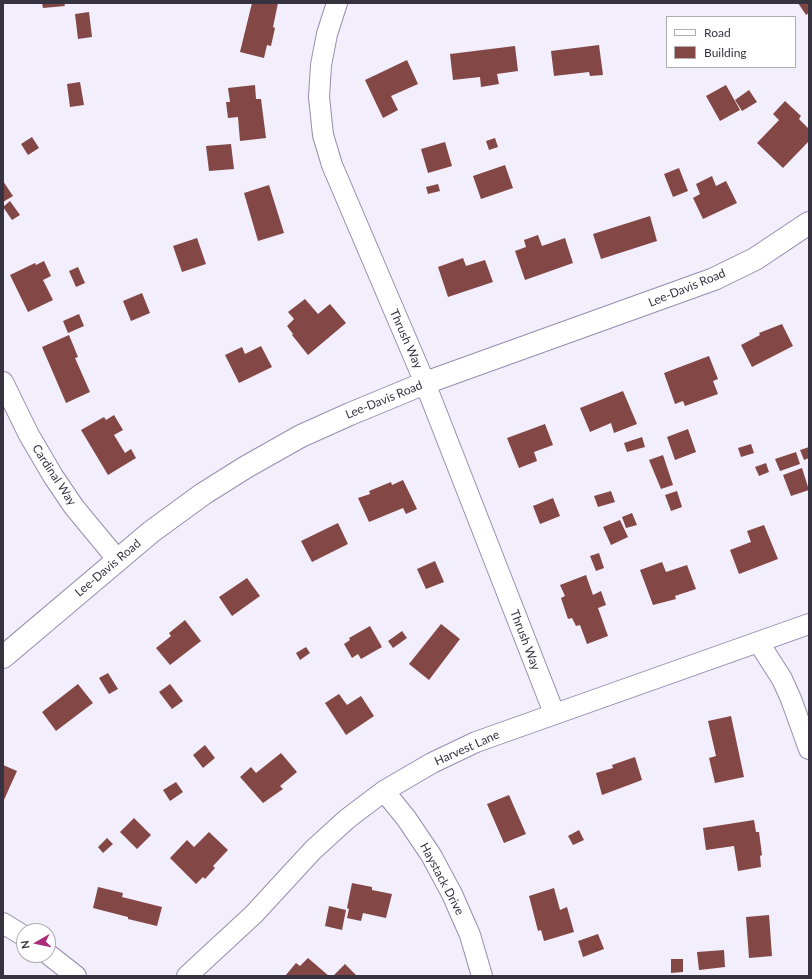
<!DOCTYPE html>
<html>
<head>
<meta charset="utf-8">
<style>
  body { margin:0 }
  #map { position:relative; width:812px; height:979px; overflow:hidden; background:#f2eefc; font-family:Lato,sans-serif }
  canvas { display:block }
  .frame { position:absolute; inset:0; border:4px solid #373240; pointer-events:none }
  .legend { position:absolute; left:666px; top:16px; width:130px; height:52px; box-sizing:border-box; background:#fff; border:1px solid #afadb3; margin:0; padding:5px 7px; list-style:none; font-size:12px; color:#373240 }
  .legend li { display:flex; align-items:center; gap:8px; height:20px }
  .legend b { width:20px; border:1px solid #afadb3 }
  .north { position:absolute; left:16px; top:923px; width:40px; height:40px; box-sizing:border-box; background:#fff; border:1px solid #afadb3; border-radius:50%; rotate:261deg; font-size:11px; font-weight:700; line-height:16px; text-align:center; color:#373240 }
  .north::after { content:''; display:block; margin:auto; width:14px; height:18px; background:#ab2c7b; clip-path:polygon(50% 0,100% 100%,50% 72%,0 100%) }
</style>
</head>
<body>
<div id="map">
<canvas width="812" height="979"></canvas>
<div class="frame"></div>
<ul class="legend">
<li><b style="height:5px;background:#fff"></b>Road</li>
<li><b style="height:11px;background:#834746"></b>Building</li>
</ul>
<div class="north">N</div>
</div>
<script>
const c = document.querySelector('canvas').getContext('2d');
c.lineJoin = 'round';
function fill(path, color) { c.fillStyle = color; c.fill(path, 'evenodd'); }
const shape = rows => new Path2D(rows.map(r => 'M' + r).join(''));
function trace(path, color, width, dash) { c.strokeStyle = color; c.lineWidth = width; c.lineCap = dash ? 'butt' : 'round'; c.setLineDash(dash || []); c.stroke(path); }
function drawText(font, color, halo, rows, align = 'center') {
  c.font = font + ' Lato,sans-serif'; c.lineWidth = 4; c.setLineDash([]); c.textBaseline = 'middle'; c.strokeStyle = halo; c.fillStyle = color; for (const [text, x, y, turn = 0] of rows) {
    c.save(); c.translate(x, y); c.rotate((+turn || 0) * Math.PI / 180); c.textAlign = isNaN(turn) ? turn : align; if (halo) c.strokeText(text, 0, 0); c.fillText(text, 0, 0); c.restore();
  }
}
const building = shape([
  [42,3,64,3,65,6,43,8],
  [252,3,278,3,273,27,275,28,271,46,267,45,264,58,240,52],
  [798,3,809,3,809,13,806,15],
  [89,12,92,37,78,39,75,14],
  [599,45,603,75,590,76,589,72,554,76,551,51],
  [515,46,518,71,497,74,499,84,481,87,480,77,453,80,450,54],
  [407,60,418,84,391,96,398,110,383,118,365,80],
  [80,82,84,105,70,107,67,84],
  [255,85,256,99,261,99,266,138,240,141,238,117,228,118,226,102,230,102,228,88],
  [726,85,740,110,720,121,706,96],
  [749,90,757,102,742,111,735,100],
  [785,101,801,116,799,119,809,129,809,141,783,168,757,143,779,120,773,114],
  [32,137,39,148,28,155,21,144],
  [495,138,498,147,489,150,486,141],
  [445,142,452,166,428,173,421,149],
  [231,144,234,169,209,171,206,146],
  [505,165,513,188,481,199,473,176],
  [679,168,688,191,673,197,664,174],
  [712,176,716,186,726,181,737,203,703,219,693,198,700,194,696,184],
  [3,181,13,196,3,202],
  [438,184,440,191,428,194,426,187],
  [269,185,284,233,258,241,244,193],
  [10,201,20,215,12,220,3,207],
  [650,216,657,241,601,259,593,234],
  [538,235,542,246,565,238,573,263,525,280,515,251,526,247,524,240],
  [197,238,206,264,182,272,173,246],
  [463,258,466,266,485,260,493,282,448,297,438,267],
  [44,261,51,276,43,280,53,300,28,312,10,275,35,263,36,265],
  [78,267,85,283,76,287,69,271],
  [142,293,150,313,131,321,123,301],
  [305,299,318,314,330,304,346,323,308,355,292,335,293,334,287,326,294,319,288,312],
  [79,314,84,326,68,333,63,321],
  [782,324,793,346,752,367,741,345,760,335,759,333],
  [69,335,78,357,75,358,90,392,66,403,42,347],
  [261,346,272,367,239,383,225,355,242,347,245,354],
  [709,356,718,379,713,381,718,394,685,406,683,401,675,404,664,373],
  [623,391,637,424,614,433,611,423,590,432,580,408],
  [114,415,123,430,114,435,125,453,131,449,136,458,108,475,81,430,104,417,106,420],
  [545,424,553,445,534,452,537,461,519,468,507,438],
  [688,429,696,452,675,460,667,437],
  [642,437,645,447,627,452,624,443],
  [751,444,754,453,741,457,738,448],
  [809,447,809,458,804,460,800,450],
  [796,452,800,464,780,471,775,459],
  [663,455,673,485,661,489,649,460],
  [766,463,769,472,759,476,755,467],
  [802,468,809,490,791,496,783,475],
  [403,480,417,509,406,514,403,508,369,522,358,498,370,494,369,491,391,482,392,485],
  [611,491,615,502,598,507,594,496],
  [677,491,682,507,671,511,665,495],
  [553,498,560,516,540,524,533,506],
  [632,513,637,525,626,528,622,517],
  [620,520,628,537,611,545,603,527],
  [338,523,348,544,312,562,301,541],
  [764,525,778,559,739,574,730,550,751,542,747,531],
  [599,553,604,568,596,571,590,556],
  [435,561,444,582,426,589,417,569],
  [662,562,666,572,687,565,696,589,675,596,676,599,653,605,640,570],
  [586,575,593,595,601,591,606,605,598,608,608,636,587,644,580,625,576,626,572,618,568,619,561,598,565,596,560,585],
  [247,578,260,596,232,616,219,597],
  [185,620,201,641,170,665,156,648,171,636,169,633],
  [441,624,460,639,429,680,409,664],
  [370,626,382,647,361,659,358,654,352,658,344,644,350,640,349,638],
  [402,631,407,638,393,648,388,641],
  [306,647,310,653,300,660,296,653],
  [108,673,118,689,109,694,99,678],
  [78,684,93,703,56,731,42,712],
  [170,684,183,701,172,709,159,692],
  [339,694,347,705,361,696,374,716,346,735,325,703],
  [731,716,744,777,715,783,709,758,716,756,708,721],
  [205,745,215,758,203,768,193,755],
  [281,753,297,772,280,786,283,789,263,803,240,777,251,767,256,773],
  [635,757,642,780,602,795,596,773,613,768,612,765],
  [3,765,17,771,3,802],
  [176,782,183,792,170,801,163,790],
  [509,795,526,834,504,843,487,804],
  [134,818,151,835,137,849,120,832],
  [754,820,756,832,759,832,762,855,760,856,761,867,738,871,734,846,706,850,703,828],
  [579,830,584,840,573,845,568,836],
  [209,832,228,850,213,866,215,868,205,879,203,877,196,884,170,858,187,840,194,847],
  [107,838,113,844,103,853,98,847],
  [352,883,372,887,372,890,392,894,386,918,363,913,361,921,347,918,349,909,347,908],
  [98,887,123,893,122,897,162,907,157,926,128,919,128,917,93,908],
  [554,888,560,910,567,907,574,932,544,941,541,930,538,931,529,896],
  [329,906,346,910,342,930,325,926],
  [769,915,772,956,749,958,746,917],
  [598,934,604,949,583,957,578,941],
  [724,950,725,967,699,970,697,952],
  [308,958,329,976,285,976,296,963,300,966],
  [671,959,683,959,683,972,671,973],
  [345,964,357,976,333,976]
]);
const minor = shape([
  [337,3,327,34,321,65,319,97,323,135,332,165,425,383,554,713],
  [3,382,29,435,53,476,74,507,117,559],
  [759,643,782,679,791,699,809,749],
  [384,791,406,818,431,855,452,894,470,935,482,976],
  [3,923,24,936],
  [48,954,76,976],
  [187,976,254,914,313,850,347,819,384,791,432,763,476,742,809,624]
]);
const major = shape([
  [3,657,151,532,203,494,246,467,301,436,350,414,425,383,714,279,755,259,809,223]
]);
const streetNames = [
  ["Lee-Davis Road",687,288,-22],
  ["Thrush Way",406,339,66],
  ["Lee-Davis Road",384,400,-22],
  ["Cardinal Way",54,475,57],
  ["Lee-Davis Road",108,568,-40],
  ["Thrush Way",525,640,69],
  ["Harvest Lane",467,748,-24],
  ["Haystack Drive",442,879,62]
];
fill(building, '#834746');
trace(minor, '#978dae', 22);
trace(major, '#978dae', 24);
trace(minor, '#fff', 20);
trace(major, '#fff', 22);
drawText('12px', '#373240', '#fff', streetNames);
</script>
</body>
</html>
